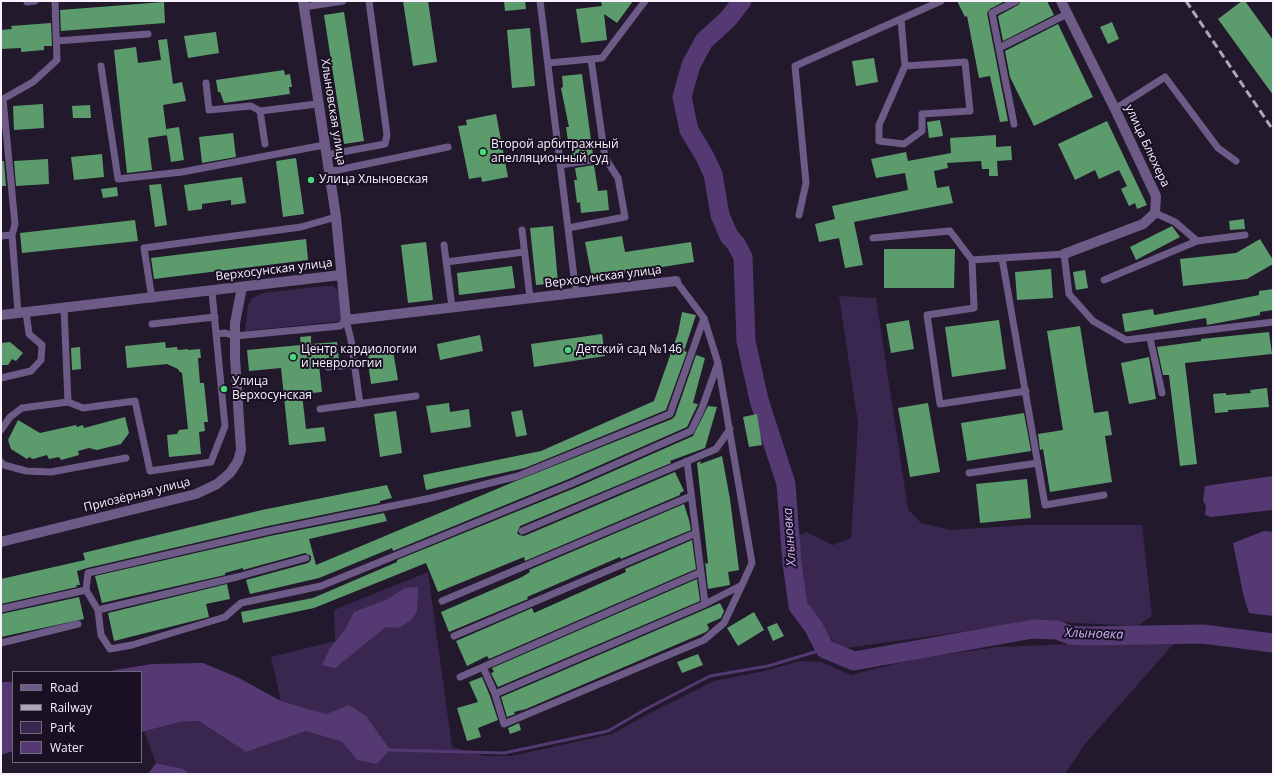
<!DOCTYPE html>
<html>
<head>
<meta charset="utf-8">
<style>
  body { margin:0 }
  #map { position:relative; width:1274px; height:775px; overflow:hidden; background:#22192d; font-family:"Open Sans",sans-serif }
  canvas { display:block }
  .frame { position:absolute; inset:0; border:2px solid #f7f2fe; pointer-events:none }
  .legend { position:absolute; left:12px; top:671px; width:130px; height:92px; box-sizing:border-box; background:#191023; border:1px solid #726a7b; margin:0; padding:5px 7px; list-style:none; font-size:12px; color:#f7f2fe }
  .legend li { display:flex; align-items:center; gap:8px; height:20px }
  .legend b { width:20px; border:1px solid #726a7b }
</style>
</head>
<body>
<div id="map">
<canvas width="1274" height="775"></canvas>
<div class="frame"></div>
<ul class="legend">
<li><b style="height:5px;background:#6d5a86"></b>Road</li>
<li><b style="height:5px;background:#aca6b5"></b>Railway</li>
<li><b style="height:11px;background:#3a2750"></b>Park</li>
<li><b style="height:11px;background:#543973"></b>Water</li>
</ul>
</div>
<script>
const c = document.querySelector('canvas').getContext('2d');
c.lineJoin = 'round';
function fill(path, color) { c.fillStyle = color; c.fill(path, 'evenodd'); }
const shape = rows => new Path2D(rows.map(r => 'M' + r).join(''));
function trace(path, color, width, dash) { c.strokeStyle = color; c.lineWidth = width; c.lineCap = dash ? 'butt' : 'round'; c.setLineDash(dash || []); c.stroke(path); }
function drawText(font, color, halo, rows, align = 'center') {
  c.font = font + ' "Open Sans",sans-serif'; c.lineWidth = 4; c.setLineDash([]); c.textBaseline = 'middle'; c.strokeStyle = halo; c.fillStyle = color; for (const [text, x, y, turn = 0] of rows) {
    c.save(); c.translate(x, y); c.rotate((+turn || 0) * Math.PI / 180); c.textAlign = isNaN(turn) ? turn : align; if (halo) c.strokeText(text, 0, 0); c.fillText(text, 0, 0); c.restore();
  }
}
const green = shape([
  [324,286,333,286,338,290,342,321,245,331,248,305,252,298,263,293],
  [839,296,876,298,908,509,921,523,951,530,1026,525,1142,525,1152,616,1137,626,1038,621,839,649,801,600,796,537,806,532,833,545,851,538,858,423],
  [428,572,452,747,485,756,511,756,612,734,648,714,714,681,760,672,800,661,821,662,851,675,915,659,997,647,1177,640,1085,744,1065,774,189,774,184,769,156,763,144,731,180,722,199,721,246,752,306,731,342,742,357,760,349,705,326,714,281,701,271,657,335,641,334,610]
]);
const water = shape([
  [1273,476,1273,510,1211,517,1205,515,1206,506,1203,501,1205,486],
  [1264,531,1273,532,1273,616,1249,613,1243,594,1233,543],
  [418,587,417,612,410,621,398,628,386,627,335,668,322,665,330,648,346,628,354,612,386,600,405,588],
  [203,663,239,678,281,701,326,714,349,705,366,716,390,750,377,764,357,760,342,742,306,731,246,752,199,721,180,722,141,732,141,672,103,672,152,664],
  [1,682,13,682,13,751,1,755],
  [156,763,184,769,189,774,148,774]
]);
const stream = shape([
  [390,750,504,753,608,731,646,709,710,676,768,666,825,649]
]);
const river = shape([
  [742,1,728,19,704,41,691,65,682,97,689,130,705,157,713,174,720,215,729,236,736,244,743,257,746,341,759,400,786,484,792,563,798,606,813,626,825,649,854,661,1033,629,1057,630,1070,635,1087,636,1203,634,1273,643]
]);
const building = shape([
  [403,1,428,1,437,62,413,66],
  [504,1,525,1,526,9,505,11],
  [601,1,633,1,617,23,604,14,607,40,581,43,576,9,602,6],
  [957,1,1005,1,990,9,987,13,1008,121,1000,122,990,76,979,78,967,16,965,17],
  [1021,1,1047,1,1054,15,1003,41,998,16,1018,5],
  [1242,1,1245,1,1273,40,1273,95,1218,19],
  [164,2,165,23,61,31,60,10],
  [344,12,364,141,344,144,324,15],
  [1112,22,1119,39,1108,44,1100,27],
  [51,23,52,46,44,46,44,50,21,52,21,48,1,49,1,30,12,29,11,26],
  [1058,24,1093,97,1034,126,1010,77,1005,51],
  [530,28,535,86,512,88,507,30],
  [216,32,219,53,188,58,184,36],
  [167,39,173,84,182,82,186,101,163,105,167,135,148,138,152,170,127,173,114,50,136,47,138,63,161,60,158,40],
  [874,58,878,82,856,86,852,61],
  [284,70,285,75,290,74,292,87,289,87,290,94,224,103,220,92,218,92,216,80],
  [582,74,593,155,573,158,572,148,569,148,566,127,569,127,561,88,563,87,562,76],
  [43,104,44,128,14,130,13,106],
  [90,105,91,118,73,118,72,106],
  [496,114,508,177,482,182,481,177,469,179,458,126,467,125,466,120],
  [940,120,943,136,929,138,927,122],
  [1107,121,1147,205,1137,209,1135,203,1129,206,1121,189,1127,186,1119,170,1099,179,1095,170,1075,180,1058,144],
  [179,127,184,160,171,162,166,129],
  [233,133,236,157,202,163,199,137],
  [996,135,996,147,1011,146,1012,160,997,161,998,176,989,176,989,169,982,169,981,161,947,163,948,168,934,171,937,188,949,186,953,203,854,222,863,265,845,268,839,238,819,242,815,224,835,219,832,206,908,190,905,173,876,178,871,159,906,152,908,161,951,153,950,138],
  [102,154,104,177,74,180,71,157],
  [296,158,304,214,283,217,276,161],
  [48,159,49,184,16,186,14,161],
  [1,161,4,161,6,186,1,186],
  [594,165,598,191,607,190,609,210,581,213,580,202,577,203,574,180,577,180,575,168],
  [242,177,246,203,231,205,231,200,202,204,202,209,188,211,184,185],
  [161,184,167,225,155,227,149,185],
  [117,187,118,196,103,198,101,189],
  [1244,219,1245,229,1230,230,1229,221],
  [135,220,138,241,22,253,20,233],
  [553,226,558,283,536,285,530,228],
  [1172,226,1180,237,1136,260,1130,247],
  [622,236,625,252,691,242,694,262,592,278,585,242],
  [306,239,308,260,154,279,151,258],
  [1260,239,1273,260,1273,264,1247,279,1183,286,1180,259,1236,253],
  [426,242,433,300,408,303,401,245],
  [884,249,955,249,954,288,884,288],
  [512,266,515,288,459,295,457,273],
  [1051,269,1053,298,1017,300,1015,272],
  [1085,270,1088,288,1076,290,1073,272],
  [1273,289,1273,310,1260,312,1260,315,1207,325,1206,318,1125,332,1122,314,1153,309,1154,315,1204,306,1259,295,1259,291],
  [682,312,696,315,684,351,687,352,666,410,525,468,426,490,423,475,541,451,654,401,678,333],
  [909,320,914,349,891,353,886,324],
  [999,320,1006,369,952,377,945,327],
  [1080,326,1094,413,1108,411,1112,435,1105,436,1112,482,1050,492,1043,449,1040,450,1038,434,1063,430,1047,331],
  [1269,332,1272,354,1185,363,1197,464,1180,466,1169,375,1163,375,1157,347,1201,341,1201,339],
  [602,334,605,356,534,367,531,344],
  [480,335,483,351,440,360,437,344],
  [311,336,311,344,337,342,339,361,319,365,322,392,302,394,306,429,324,427,326,441,289,445,281,368,249,371,247,350,301,345,300,337],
  [10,342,23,353,16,361,12,359,8,365,1,365,1,343],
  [165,342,166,348,177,347,178,350,188,349,188,350,200,349,201,358,198,358,200,383,204,383,208,422,204,422,205,431,199,432,201,454,169,457,167,435,177,434,179,430,188,429,182,373,179,371,178,369,167,364,127,368,125,346],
  [80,347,81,369,72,370,71,348],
  [393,351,398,380,371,384,367,355],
  [696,355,705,358,693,403,698,404,687,427,571,478,393,551,392,548,319,578,250,594,246,580,308,563,311,560,311,556,305,553,243,570,243,568,225,573,225,575,102,603,95,576,270,536,384,513,387,521,309,539,316,565,511,483,672,419,675,416],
  [1149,357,1156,399,1129,404,1121,363],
  [1267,388,1269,407,1228,410,1228,412,1215,413,1213,394,1226,393,1226,395,1251,393,1250,390],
  [449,403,450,412,469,409,471,427,431,433,426,406],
  [928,403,940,472,910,477,898,408],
  [708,406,717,407,705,448,670,461,671,463,520,526,517,533,519,535,524,536,675,472,684,491,680,493,680,495,525,561,524,557,438,592,426,563,314,608,243,623,241,612,313,598,397,562,397,560,575,488,693,436],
  [522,410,527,435,516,437,511,412],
  [396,411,402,453,380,457,374,414],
  [1024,413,1031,451,967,461,961,423],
  [757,414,762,445,749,447,743,417],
  [125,417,129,433,121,444,97,450,89,448,78,451,79,455,61,460,59,457,49,459,47,455,33,459,29,457,27,459,11,449,8,440,18,420,40,433,76,425,77,427,83,425,84,428],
  [722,456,730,499,739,570,728,572,730,585,708,589,705,561,706,564,708,563,697,463,701,461,700,464],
  [1027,479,1031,518,980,523,976,484],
  [387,485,392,498,380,501,380,503,268,526,87,568,77,571,80,585,76,585,77,587,1,604,1,579,85,560,83,553,262,510],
  [684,504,689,520,691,530,621,559,620,557,527,597,528,599,449,632,441,612,522,577,530,572,529,570],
  [692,540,696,569,489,659,487,656,467,666,456,641,532,608,534,613,626,572,625,569],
  [697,579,700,601,498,687,491,673,494,672,492,668],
  [227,584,230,599,206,604,209,617,114,641,108,613],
  [79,597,84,619,1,637,1,614],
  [720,603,724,611,721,618,707,624,709,629,706,632,526,709,514,712,515,714,507,717,501,697],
  [754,612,764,630,738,646,727,628],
  [777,623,784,636,773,641,767,627],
  [698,654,703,665,682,673,677,662],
  [482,677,490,696,498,720,478,728,481,737,467,741,457,708,478,702,469,682],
  [519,723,521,730,510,734,508,728]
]);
const lane = shape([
  [540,1,576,293],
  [27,2,35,1],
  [304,7,343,1],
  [901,19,905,66,965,62,970,111,922,114,922,131,904,144,879,141,879,125,905,66],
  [57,41,148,34],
  [999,48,1067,14],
  [548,63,602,58,645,1],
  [101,66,118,179,182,172,324,145],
  [206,83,209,110,251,106,260,111,317,104],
  [1115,109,1165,77,1218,148,1236,161],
  [260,111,265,144],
  [1014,124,992,13,1016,1],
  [326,155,385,144,387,135,369,1],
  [560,165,605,158],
  [328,172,448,147],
  [1155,213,1175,222,1197,241,1245,235],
  [799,215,806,183,795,66,941,1],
  [568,228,625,217,618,178,605,158,591,59],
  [522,230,530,298],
  [12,235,15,224,3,99,33,82,57,60,55,1],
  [1,236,12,235,18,313],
  [873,238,950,231,972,260],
  [444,245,452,307],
  [1002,258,972,260,974,308,927,315,940,404,1026,391],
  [446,262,524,252],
  [1104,280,1197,241],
  [152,299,144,248,301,227,336,217],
  [346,320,351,340,360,404],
  [152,324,215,317],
  [216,334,225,333,235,336,340,326,346,320],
  [1150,338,1162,393],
  [328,367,354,365],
  [1,378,31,371,41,360,42,345,29,334,26,312],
  [68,402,83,408,135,401,150,471,211,462,225,426,212,292],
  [320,409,416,396],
  [1,430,10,417,22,408,68,402,64,308],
  [687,461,705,604],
  [1,462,4,465,26,471,51,472,126,458],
  [969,473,1038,463],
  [1104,495,1045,505,1002,258,1064,254,1069,294,1093,321,1126,340,1273,322],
  [522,531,716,449,730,429],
  [86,590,88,573,269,531,431,498,518,476,670,414,704,318],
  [442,601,691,496],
  [1,609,86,590,98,610,101,635,110,649,132,645,225,617,241,603,321,586,573,483,691,431,702,408,718,363],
  [98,610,237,577,306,558],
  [454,636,696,533],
  [1,643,78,624],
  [483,667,495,694,705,604,742,585,752,563,718,363,704,318,676,281],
  [460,677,701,572],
  [495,694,504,724,704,640,724,623,742,585]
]);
const street = shape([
  [303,1,336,217,346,320,676,281],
  [1061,1,1115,109,1156,196,1155,213,1143,224,1064,254],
  [1,315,341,275],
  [1,542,196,494,217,484,230,473,238,461,241,450,235,358,235,323,242,287]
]);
const rail = shape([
  [1186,1,1273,130]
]);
const markers = [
  [483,152,4,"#48d779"],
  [311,180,4,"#48d779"],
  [568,350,4,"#48d779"],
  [293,357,4,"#48d779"],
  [224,389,4,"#48d779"]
];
const streetNames = [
  ["Хлыновская улица",333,112,81],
  ["улица Блюхера",1147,146,65],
  ["Верхосунская улица",274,270,-7],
  ["Верхосунская улица",603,277,-7],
  ["Приозёрная улица",137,495,-14]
];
const poiNames = [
  ["Второй арбитражный",491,145],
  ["апелляционный суд",491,159],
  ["Улица Хлыновская",319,180],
  ["Центр кардиологии",301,350],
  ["и неврологии",301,364],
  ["Детский сад №146",576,350],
  ["Улица",232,382],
  ["Верхосунская",232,396]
];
const waterNames = [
  ["Хлыновка",790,537,-94],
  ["Хлыновка",1094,634,2]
];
fill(green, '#3a2750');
fill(water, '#543973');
trace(stream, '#543973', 3);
trace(river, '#543973', 19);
fill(building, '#5c9c6c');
trace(lane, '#6d5a86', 7);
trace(street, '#6d5a86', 10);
trace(rail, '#aca6b5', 3, [8, 4]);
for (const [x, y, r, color] of markers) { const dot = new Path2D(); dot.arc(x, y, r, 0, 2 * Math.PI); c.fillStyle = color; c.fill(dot); trace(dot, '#191023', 1.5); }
drawText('12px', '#f7f2fe', '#191023', streetNames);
drawText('12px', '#f7f2fe', '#191023', poiNames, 'left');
drawText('italic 13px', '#ccaef4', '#191023', waterNames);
</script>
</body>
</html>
